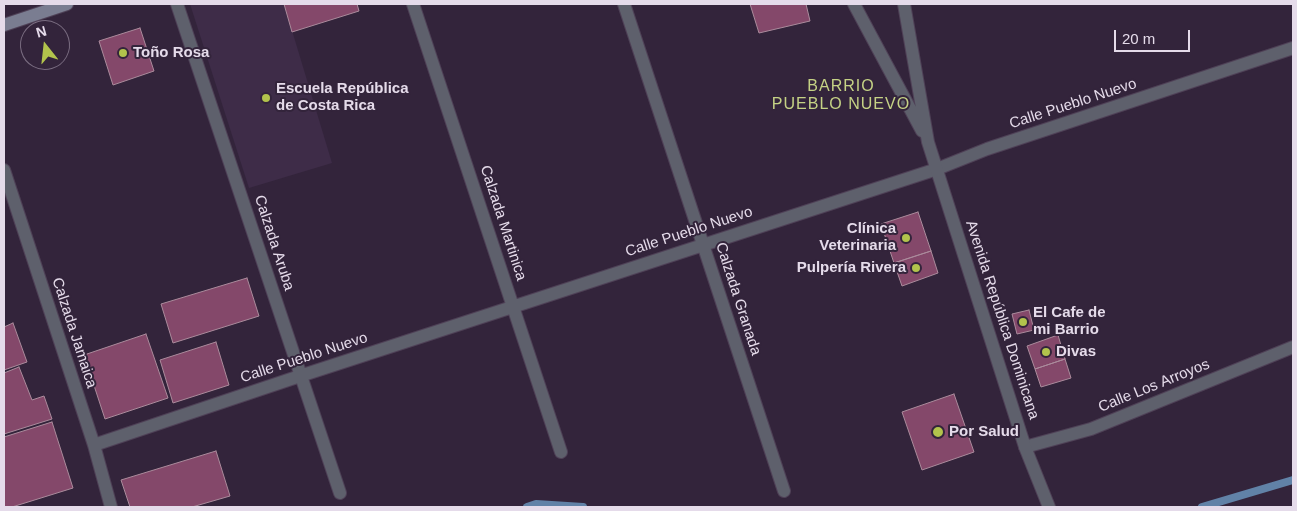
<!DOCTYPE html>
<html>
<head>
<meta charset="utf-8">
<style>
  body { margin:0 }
  #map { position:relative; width:1297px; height:511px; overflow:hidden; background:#33243b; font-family:Arial,sans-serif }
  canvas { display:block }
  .frame { position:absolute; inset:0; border:5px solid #e5dbea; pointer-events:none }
  .north { position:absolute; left:20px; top:20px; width:50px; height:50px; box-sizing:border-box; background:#33243b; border:1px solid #7a6d81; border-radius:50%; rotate:344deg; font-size:14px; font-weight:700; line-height:20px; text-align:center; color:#e5dbea }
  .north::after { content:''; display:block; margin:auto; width:18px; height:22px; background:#b2c34c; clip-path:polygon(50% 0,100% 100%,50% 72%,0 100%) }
  .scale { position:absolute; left:1114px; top:30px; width:76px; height:22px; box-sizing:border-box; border:2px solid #e5dbea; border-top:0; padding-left:6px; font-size:15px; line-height:18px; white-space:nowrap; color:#e5dbea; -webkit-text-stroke:4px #33243b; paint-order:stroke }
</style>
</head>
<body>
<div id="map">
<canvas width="1297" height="511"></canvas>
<div class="frame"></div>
<div class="north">N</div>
<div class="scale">20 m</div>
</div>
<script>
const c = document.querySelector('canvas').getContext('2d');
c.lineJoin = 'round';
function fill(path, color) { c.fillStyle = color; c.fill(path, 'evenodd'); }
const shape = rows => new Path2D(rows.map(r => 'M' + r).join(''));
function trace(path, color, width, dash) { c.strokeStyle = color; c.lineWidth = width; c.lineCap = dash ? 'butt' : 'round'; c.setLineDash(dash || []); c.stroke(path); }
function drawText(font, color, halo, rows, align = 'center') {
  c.font = font + ' Arial,sans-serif'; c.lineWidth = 4; c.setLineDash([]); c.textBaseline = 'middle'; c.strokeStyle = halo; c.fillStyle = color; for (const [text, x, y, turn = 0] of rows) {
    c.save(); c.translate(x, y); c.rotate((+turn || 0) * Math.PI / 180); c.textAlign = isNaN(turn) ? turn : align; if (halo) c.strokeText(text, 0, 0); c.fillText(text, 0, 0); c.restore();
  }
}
const built = shape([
  [190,4,284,4,332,163,249,188]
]);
const stream = shape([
  [527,507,536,504,583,507],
  [1202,507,1293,480]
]);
const building = shape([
  [284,4,357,4,359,11,292,32,284,4],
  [750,4,806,4,810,21,759,33,750,4],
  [140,28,154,71,113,85,99,41,140,28],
  [918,212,931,251,894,263,881,224,918,212],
  [931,251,938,273,902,286,894,263,931,251],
  [247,278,259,316,173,343,161,304,247,278],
  [1029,310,1034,330,1017,334,1012,314,1029,310],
  [13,323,27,362,4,370,4,327,13,323],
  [146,334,168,398,105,419,84,355,146,334],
  [1058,335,1065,359,1035,369,1027,346,1058,335],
  [216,342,229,385,173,403,160,360,216,342],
  [1065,359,1071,378,1041,387,1035,369,1065,359],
  [19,367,32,400,44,396,52,419,4,434,4,373,19,367],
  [954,394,974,452,922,470,902,412,954,394],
  [52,422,73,488,12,507,4,507,4,437,52,422],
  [216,451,230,496,192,507,130,507,121,480,216,451]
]);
const minor = shape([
  [177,4,340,493],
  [413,4,561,452],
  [624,4,784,491],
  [4,170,94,445,111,507],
  [94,445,300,376,937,169,987,149,1293,48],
  [1025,447,1091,429,1293,347]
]);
const tertiary = shape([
  [854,4,922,131],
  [904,4,928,142,1025,447,1049,507]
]);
const secondary = shape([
  [4,25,67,4]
]);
const markers = [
  [123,53,5,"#b2c34c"],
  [266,98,5,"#b2c34c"],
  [906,238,5,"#b2c34c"],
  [916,268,5,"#b2c34c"],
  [1023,322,5,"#b2c34c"],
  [1046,352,5,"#b2c34c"],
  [938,432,6,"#b2c34c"]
];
const poiNames = [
  ["Toño Rosa",133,53],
  ["Escuela República",276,89],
  ["de Costa Rica",276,106],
  ["Clínica",896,229,"right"],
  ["Veterinaria",896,246,"right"],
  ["Pulpería Rivera",906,268,"right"],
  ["El Cafe de",1033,313],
  ["mi Barrio",1033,330],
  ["Divas",1056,352],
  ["Por Salud",949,432]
];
const streetNames = [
  ["Calle Pueblo Nuevo",1073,104,-18],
  ["Calzada Martinica",503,223,72],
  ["Calle Pueblo Nuevo",689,232,-18],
  ["Calzada Aruba",274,243,72],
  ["Calzada Granada",738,299,72],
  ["Avenida República Dominicana",1002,320,72],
  ["Calzada Jamaica",74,333,72],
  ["Calle Pueblo Nuevo",304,358,-18],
  ["Calle Los Arroyos",1154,386,-22]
];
const neighbourhoodNames = [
  ["BARRIO",841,87],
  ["PUEBLO NUEVO",841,105]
];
fill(built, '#3e2c48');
trace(stream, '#6182a7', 8);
fill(building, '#84486a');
trace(building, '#ab8b9c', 1);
trace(minor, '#4f4157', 14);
trace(tertiary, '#4f4157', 14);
trace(secondary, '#4f4157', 14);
trace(minor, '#5e606c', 12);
trace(tertiary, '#5e606c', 12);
trace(secondary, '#7a7d91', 12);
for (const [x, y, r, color] of markers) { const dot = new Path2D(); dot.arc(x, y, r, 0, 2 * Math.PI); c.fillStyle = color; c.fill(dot); trace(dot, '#33243b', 2); }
drawText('bold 15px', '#e5dbea', '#33243b', poiNames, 'left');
drawText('15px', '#e5dbea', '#33243b', streetNames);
c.letterSpacing = '1px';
drawText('16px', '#c5d285', '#33243b', neighbourhoodNames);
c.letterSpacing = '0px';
</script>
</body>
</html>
